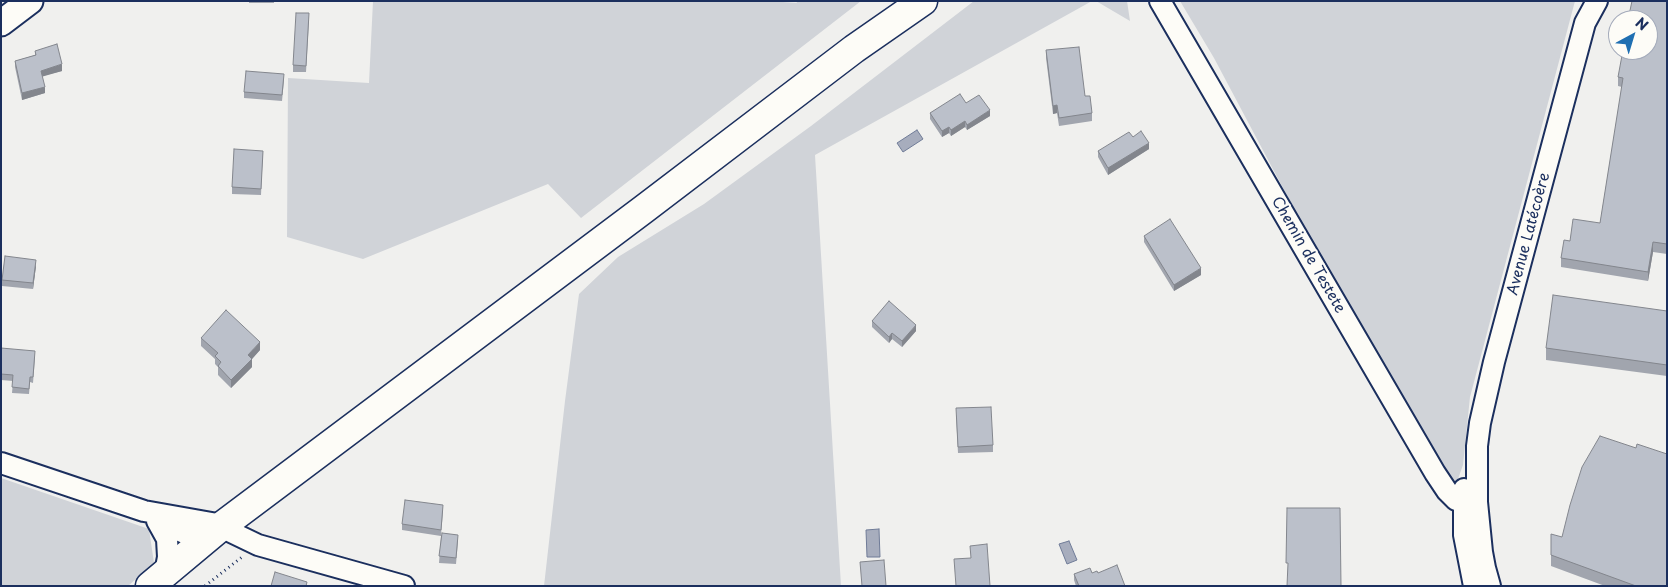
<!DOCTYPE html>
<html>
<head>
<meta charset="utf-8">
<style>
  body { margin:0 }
  #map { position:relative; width:1668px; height:587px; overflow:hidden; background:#f0f0ee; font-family:"Playpen Sans",sans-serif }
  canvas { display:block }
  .frame { position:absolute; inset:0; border:2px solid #1b2f5e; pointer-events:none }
  .north { position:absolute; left:1608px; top:10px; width:50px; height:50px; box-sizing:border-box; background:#fdfcf7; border:1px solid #a3aaba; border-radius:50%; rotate:39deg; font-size:14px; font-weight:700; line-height:20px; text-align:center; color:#1b2f5e }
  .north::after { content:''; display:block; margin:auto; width:18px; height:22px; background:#1f6fb2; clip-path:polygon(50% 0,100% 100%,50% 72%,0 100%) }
</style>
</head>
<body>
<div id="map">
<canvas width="1668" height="587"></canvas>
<div class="frame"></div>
<div class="north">N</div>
</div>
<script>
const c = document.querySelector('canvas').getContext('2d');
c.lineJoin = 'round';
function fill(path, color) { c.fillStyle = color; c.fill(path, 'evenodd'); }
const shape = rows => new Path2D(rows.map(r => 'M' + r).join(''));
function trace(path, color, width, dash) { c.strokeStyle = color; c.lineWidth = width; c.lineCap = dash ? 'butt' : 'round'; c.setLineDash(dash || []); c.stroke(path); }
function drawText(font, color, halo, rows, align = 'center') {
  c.font = font + ' "Playpen Sans",sans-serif'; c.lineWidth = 4; c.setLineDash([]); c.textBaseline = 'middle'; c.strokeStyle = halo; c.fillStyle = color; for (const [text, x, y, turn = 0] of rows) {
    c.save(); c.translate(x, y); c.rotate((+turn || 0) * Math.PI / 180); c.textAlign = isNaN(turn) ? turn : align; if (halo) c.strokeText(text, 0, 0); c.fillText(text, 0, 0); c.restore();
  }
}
const green = shape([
  [373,1,769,1,797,3,796,1,861,1,581,218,548,184,363,259,287,237,288,78,369,83],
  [974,1,1092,1,815,155,841,586,544,586,565,401,579,294,618,257,704,204,811,126],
  [1096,1,1127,1,1130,21],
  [1180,1,1575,1,1470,397,1463,465,1458,479,1452,482,1441,476,1344,303,1214,58],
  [1,478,149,529,154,563,128,586,1,586]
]);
const water = shape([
  [917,130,923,139,903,152,897,143,917,130],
  [879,529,880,557,867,557,866,530,879,529],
  [1069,541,1077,560,1067,564,1059,544,1069,541]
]);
const path = shape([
  [205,586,242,557]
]);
const minor = shape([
  [1160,1,1435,473,1447,491,1456,500,1463,502],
  [1,463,144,511,223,525,231,532,258,545,404,586],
  [1464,489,1464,535,1474,586],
  [157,521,167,539,168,557,165,573],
  [158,521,193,537,206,539],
  [1490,586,1485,568,1482,552,1477,502,1477,446,1480,423,1494,362,1585,23,1597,1]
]);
const tertiary = shape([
  [1,23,30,1]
]);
const secondary = shape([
  [150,586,223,525,644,209,854,49,923,1]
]);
const wall = shape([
  [249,1,274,1,274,3,249,3],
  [1667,1,1667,254,1653,252,1648,281,1561,267,1561,258,1570,241,1600,223,1622,87,1618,86,1618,77],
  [309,20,306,72,293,72,293,65],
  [1046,50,1085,96,1092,113,1092,121,1059,126,1057,113,1053,114,1046,58],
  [35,51,62,71,42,76,45,93,22,100,15,67,15,61,35,55],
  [284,80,282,101,244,98,244,92],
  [966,103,990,116,967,130,965,127,951,136,949,133,942,137,930,119,930,113],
  [1133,137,1149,149,1108,175,1098,157,1098,151],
  [263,151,261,195,232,194,232,187],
  [1144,236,1201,275,1174,291,1144,242],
  [36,266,33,289,2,286,2,280],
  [1667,311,1667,376,1546,360,1546,348],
  [872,321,916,331,902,347,892,339,889,343,872,327],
  [201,338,260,350,252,359,252,367,231,388,218,375,218,367,215,364,215,359,201,346],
  [1,348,35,357,33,383,30,382,29,394,12,393,13,381,1,380],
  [956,415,993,445,993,452,958,453],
  [443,511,441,535,458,541,456,564,439,563,441,536,402,530,402,524],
  [1551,534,1667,586,1605,586,1551,566],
  [1092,573,1125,586,1076,586,1074,580,1074,574]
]);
const shadedWall = shape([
  [62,64,62,71,41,77,41,71],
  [45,87,45,93,22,100,22,93],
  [1057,105,1057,113,1053,114,1053,106],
  [990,110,990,116,967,130,967,125],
  [965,121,965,127,951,136,951,130],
  [949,127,949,133,942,137,942,131],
  [1149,143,1149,149,1108,175,1108,168],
  [1653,242,1653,252,1648,281,1648,272],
  [36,260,36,266,33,289,33,283],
  [1201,268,1201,275,1174,291,1174,285],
  [916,325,916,331,902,347,902,341],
  [892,333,892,339,889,343,889,337],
  [260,342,260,350,252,359,252,367,231,388,231,380,248,355]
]);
const building = shape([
  [1632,1,1667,1,1667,244,1653,242,1648,272,1561,258,1564,240,1570,241,1573,219,1600,223,1623,78,1618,77,1623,50,1648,50,1648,20,1628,20,1632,1],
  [296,13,309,13,306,66,293,65,296,13],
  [57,44,62,64,41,71,45,87,22,93,15,61,36,55,35,51,57,44],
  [1079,47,1085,96,1090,96,1092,113,1059,118,1057,105,1053,106,1046,50,1079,47],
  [246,71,284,74,282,95,244,92,246,71],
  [960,94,966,103,979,95,990,110,967,125,965,121,951,130,949,127,942,131,930,113,960,94],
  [1141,131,1149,143,1108,168,1098,151,1129,132,1133,137,1141,131],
  [234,149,263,151,261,189,232,187,234,149],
  [1170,219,1201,268,1174,285,1144,236,1170,219],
  [5,256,36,260,33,283,2,280,5,256],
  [1553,295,1667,311,1667,365,1546,348,1553,295],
  [889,301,916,325,902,341,892,333,889,337,872,321,889,301],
  [226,310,260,342,248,355,252,359,231,380,218,366,221,362,215,356,218,353,201,338,226,310],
  [1,348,35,351,33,377,30,377,29,389,12,387,13,375,1,374,1,348],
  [991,407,993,445,958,447,956,408,991,407],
  [1600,436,1636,448,1637,444,1667,454,1667,586,1636,586,1551,555,1551,534,1562,537,1570,505,1582,467,1600,436],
  [405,500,443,505,441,530,402,524,405,500],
  [1287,508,1340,508,1341,586,1287,586,1288,563,1286,563,1287,508],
  [442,533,458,535,456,558,439,556,442,533],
  [987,544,990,586,956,586,954,559,971,558,970,546,987,544],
  [884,560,886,586,862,586,860,562,884,560],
  [1117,565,1125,586,1079,586,1074,574,1090,568,1092,573,1097,571,1098,573,1117,565],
  [275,572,307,582,306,586,271,586,275,572]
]);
const streetNames = [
  ["Avenue Latécoère",1529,234,-75],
  ["Chemin de Testete",1308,255,60]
];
fill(green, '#d0d3d8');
fill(water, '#a7adbd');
trace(water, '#6f7b97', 1);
trace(minor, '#1b2f5e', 24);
trace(tertiary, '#1b2f5e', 29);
trace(secondary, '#1b2f5e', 31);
trace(path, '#1b2f5e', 3, [1, 4]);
trace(minor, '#fdfcf7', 20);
trace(tertiary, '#fdfcf7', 25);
trace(secondary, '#fdfcf7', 28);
fill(wall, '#a1a5ae');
fill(shadedWall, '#83868d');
fill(building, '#bbc0ca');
trace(building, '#83868d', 1);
drawText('15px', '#1b2f5e', '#fdfcf7', streetNames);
</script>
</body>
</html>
